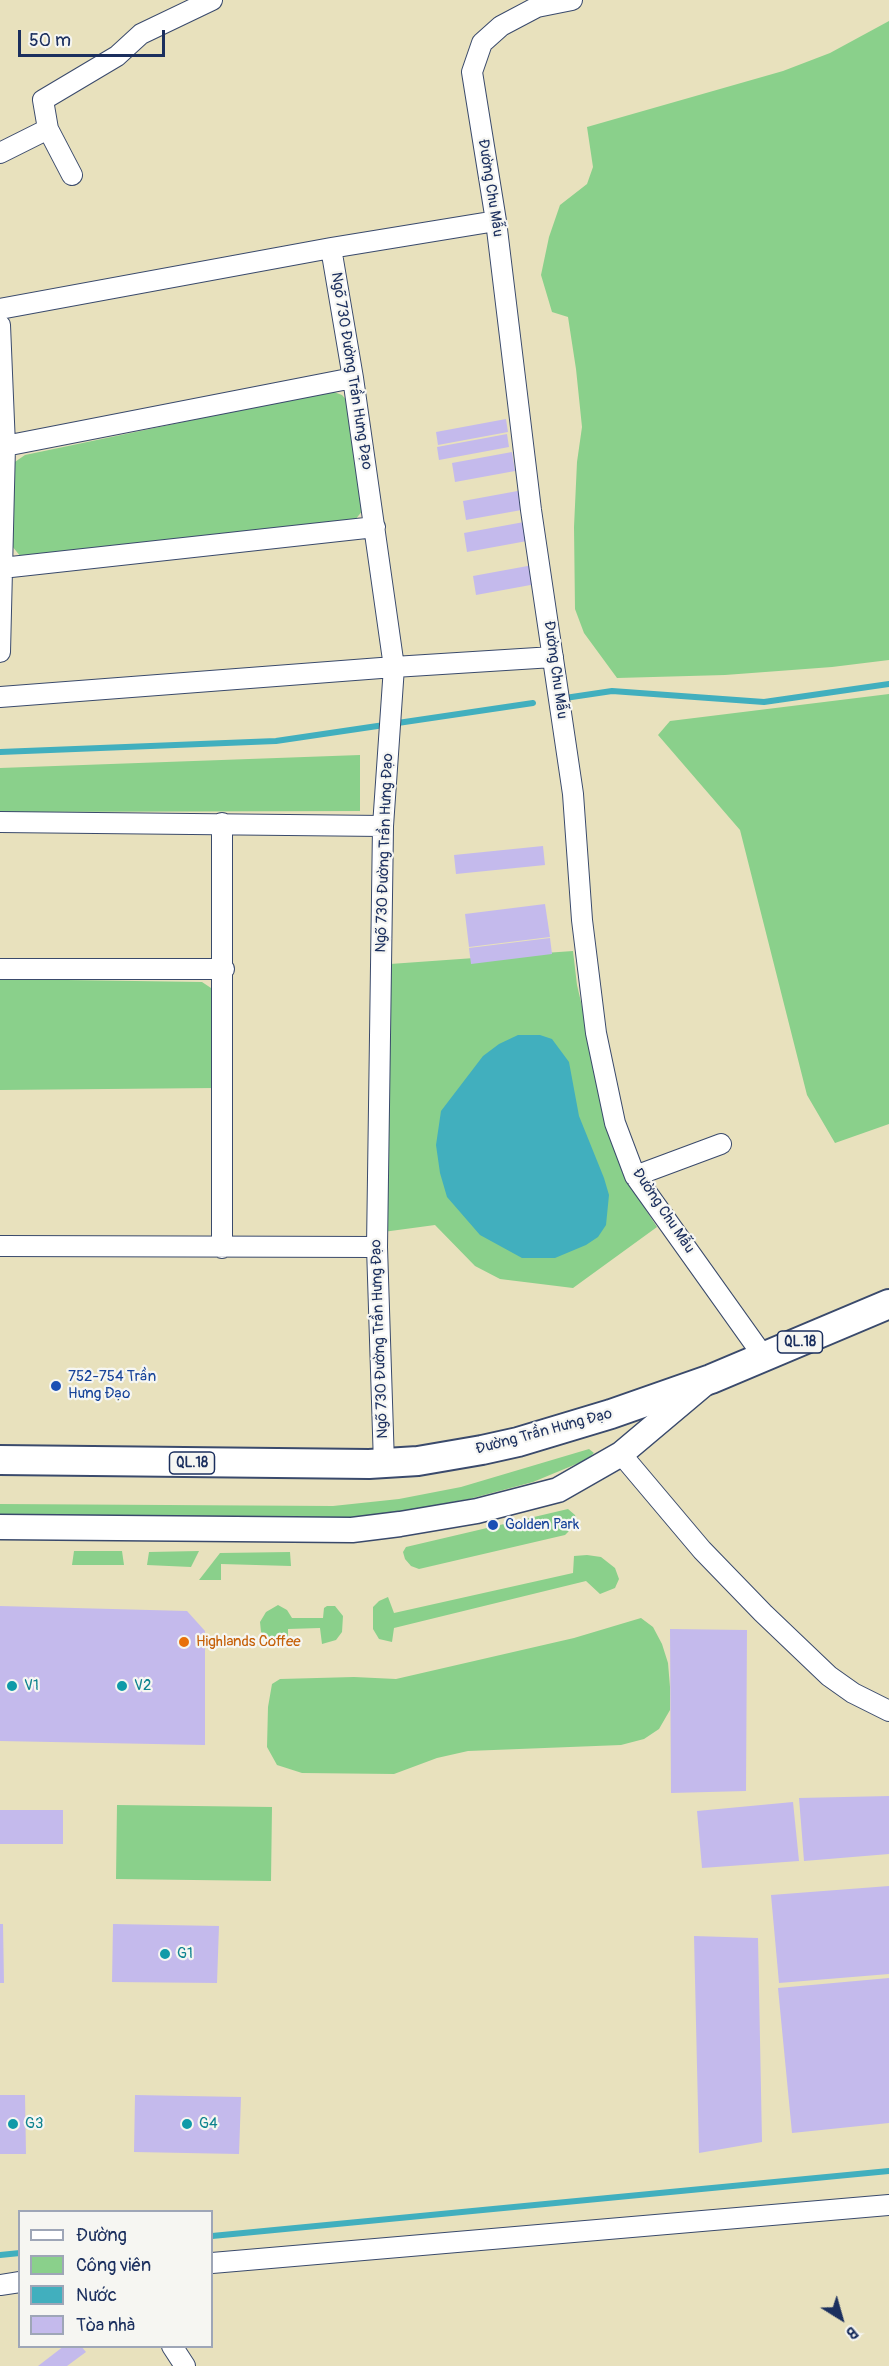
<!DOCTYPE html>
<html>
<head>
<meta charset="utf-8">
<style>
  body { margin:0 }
  #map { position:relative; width:889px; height:2366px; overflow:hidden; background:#e8e1bd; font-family:Pangolin,sans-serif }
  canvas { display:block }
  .legend { position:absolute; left:18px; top:2210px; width:195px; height:138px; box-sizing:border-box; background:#f6f6f2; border:2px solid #9ea6b7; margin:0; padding:8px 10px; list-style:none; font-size:18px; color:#1b2f5e }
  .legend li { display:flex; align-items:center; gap:12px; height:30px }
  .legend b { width:30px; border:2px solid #9ea6b7 }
  .north { position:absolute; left:811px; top:2288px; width:60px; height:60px; -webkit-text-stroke:4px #f6f6f2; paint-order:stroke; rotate:143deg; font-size:16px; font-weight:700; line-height:24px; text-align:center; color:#1b2f5e }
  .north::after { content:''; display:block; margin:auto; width:21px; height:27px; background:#1b2f5e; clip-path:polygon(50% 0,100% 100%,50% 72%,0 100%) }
  .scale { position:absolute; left:18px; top:30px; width:147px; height:27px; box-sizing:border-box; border:3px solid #1b2f5e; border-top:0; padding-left:8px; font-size:18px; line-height:21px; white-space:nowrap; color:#1b2f5e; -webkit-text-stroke:4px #f6f6f2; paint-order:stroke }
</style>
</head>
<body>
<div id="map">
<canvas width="889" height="2366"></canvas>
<ul class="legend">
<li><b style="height:8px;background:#fff"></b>Đường</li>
<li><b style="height:16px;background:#8ad08b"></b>Công viên</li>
<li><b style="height:16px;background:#41afbe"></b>Nước</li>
<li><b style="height:16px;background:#c4baec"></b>Tòa nhà</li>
</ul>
<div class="north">B</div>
<div class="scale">50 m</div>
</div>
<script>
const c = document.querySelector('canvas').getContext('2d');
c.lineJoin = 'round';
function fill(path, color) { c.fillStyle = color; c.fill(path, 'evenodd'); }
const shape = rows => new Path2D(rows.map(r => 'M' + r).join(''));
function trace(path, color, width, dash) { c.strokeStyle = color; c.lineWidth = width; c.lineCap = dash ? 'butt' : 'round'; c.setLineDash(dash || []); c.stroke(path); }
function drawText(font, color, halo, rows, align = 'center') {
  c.font = font + ' Pangolin,sans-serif'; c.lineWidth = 4.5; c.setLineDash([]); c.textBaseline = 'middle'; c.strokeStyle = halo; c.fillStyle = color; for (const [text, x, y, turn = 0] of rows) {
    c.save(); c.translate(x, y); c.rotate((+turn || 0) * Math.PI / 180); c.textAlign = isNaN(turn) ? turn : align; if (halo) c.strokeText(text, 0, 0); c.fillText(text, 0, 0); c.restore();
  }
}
const green = shape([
  [889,21,889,660,832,667,725,675,617,678,584,633,575,609,574,527,577,462,582,427,576,369,568,317,552,312,541,275,549,237,560,205,587,184,593,167,587,127,783,71,830,53],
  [334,392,342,395,350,404,367,505,355,520,21,557,12,546,10,538,9,466,25,455,322,393],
  [889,694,889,1124,835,1143,807,1095,740,830,658,735,670,721],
  [360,755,360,811,0,812,0,768],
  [573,951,577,985,615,1148,629,1184,657,1227,573,1288,500,1279,475,1266,435,1225,383,1232,390,964],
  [0,979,202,982,214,990,215,1088,0,1090],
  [589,1449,594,1453,586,1460,533,1482,469,1499,379,1515,315,1520,0,1520,0,1504,333,1506,399,1499,461,1487],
  [568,1509,575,1515,577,1523,565,1535,419,1569,411,1566,405,1559,403,1552,406,1547],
  [74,1551,122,1551,124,1565,72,1565],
  [199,1551,191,1567,147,1565,149,1552],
  [290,1552,291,1566,221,1564,221,1580,199,1580,220,1553],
  [587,1555,601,1557,615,1568,619,1579,615,1588,600,1594,586,1581,394,1628,392,1642,379,1639,373,1629,373,1607,379,1601,388,1597,394,1613,573,1573,574,1556],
  [278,1605,287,1610,292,1618,323,1618,324,1608,327,1606,335,1606,343,1616,342,1632,336,1640,322,1644,320,1628,288,1629,288,1636,282,1644,274,1642,261,1632,260,1622,266,1612],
  [641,1618,653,1627,662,1644,668,1663,670,1687,670,1710,659,1729,644,1739,621,1745,468,1751,437,1758,394,1774,302,1773,277,1765,267,1747,268,1707,272,1684,280,1679,354,1677,396,1679,574,1638],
  [117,1805,272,1807,271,1881,116,1879]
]);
const water = shape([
  [518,1035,540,1035,552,1039,569,1062,579,1116,604,1178,609,1195,606,1225,598,1237,586,1245,555,1258,522,1258,480,1235,447,1197,440,1173,436,1145,441,1111,483,1056,499,1044]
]);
const stream = shape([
  [565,698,612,691,764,702,889,684],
  [0,752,276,741,533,703],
  [212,2236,889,2171],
  [0,2255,20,2253]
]);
const building = shape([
  [506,419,508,432,438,445,436,432],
  [507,434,509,447,439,460,437,447],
  [512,452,515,471,455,482,452,463],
  [523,490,527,509,466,520,463,501],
  [524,522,527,541,467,552,464,533],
  [533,565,536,584,476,595,473,576],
  [543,846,545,865,456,874,454,855],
  [545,904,550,937,469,947,465,914],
  [550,938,552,954,471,964,469,948],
  [0,1606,187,1611,205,1631,205,1745,0,1741],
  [670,1629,747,1630,746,1791,671,1793],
  [889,1796,889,1854,804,1861,799,1798],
  [793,1802,799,1861,702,1868,697,1811],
  [0,1810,63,1810,63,1844,0,1844],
  [889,1886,889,1974,779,1983,771,1895],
  [0,1924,3,1924,4,1983,0,1983],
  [113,1924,219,1926,217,1983,112,1982],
  [694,1936,758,1938,762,2142,699,2153],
  [889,1978,889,2123,792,2133,778,1988],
  [0,2095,25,2095,26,2154,0,2154],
  [135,2095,241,2097,239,2154,134,2152],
  [64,2346,81,2346,86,2352,67,2366,38,2366]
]);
const minor = shape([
  [572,0,537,7,501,26,482,43,472,72,496,221,531,510,573,794,582,920,596,1033,615,1123,635,1176,764,1357],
  [48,129,72,175],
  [0,153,48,129,43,100,117,56,141,34,212,0],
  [331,248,353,378,394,667,383,826,377,1247,384,1464],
  [0,309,331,248,496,221],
  [0,325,5,446,0,652],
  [5,446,353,378],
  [2,568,375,527],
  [0,697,394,667,553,657],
  [0,822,383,826],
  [0,969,224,969],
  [635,1176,721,1144],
  [0,1246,377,1247],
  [222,1248,222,823],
  [621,1454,702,1550,763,1613,829,1676,853,1693,889,1711],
  [212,2263,889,2205],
  [0,2285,20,2282],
  [172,2346,185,2366]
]);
const major = shape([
  [0,1527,352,1530,400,1524,477,1511,558,1490,621,1454,703,1385]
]);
const highway = shape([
  [0,1460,369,1464,418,1461,482,1450,518,1442,611,1414,711,1379,889,1304]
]);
const markers = [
  [56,1386,6,"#1a4fb4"],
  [493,1525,6,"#1a4fb4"],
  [184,1642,6,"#e8710a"],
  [12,1686,6,"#0f9aa8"],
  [122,1686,6,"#0f9aa8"],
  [165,1954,6,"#0f9aa8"],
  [13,2124,6,"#0f9aa8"],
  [187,2124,6,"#0f9aa8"]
];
const shields = [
  [800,1342,45],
  [192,1463,45]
];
const shieldNames = [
  ["QL.18",800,1342],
  ["QL.18",192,1463]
];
const streetNames = [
  ["Đường Chu Mẫu",490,188,81],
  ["Ngõ 730 Đường Trần Hưng Đạo",351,371,81],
  ["Đường Chu Mẫu",555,670,82],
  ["Ngõ 730 Đường Trần Hưng Đạo",385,853,-88],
  ["Đường Chu Mẫu",663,1211,56],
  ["Ngõ 730 Đường Trần Hưng Đạo",380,1339,-92],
  ["Đường Trần Hưng Đạo",544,1432,-15]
];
const transitNames = [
  ["752-754 Trần",68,1377],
  ["Hưng Đạo",68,1394],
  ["Golden Park",505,1525]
];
const foodNames = [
  ["Highlands Coffee",196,1642]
];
const cultureNames = [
  ["V1",24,1686],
  ["V2",134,1686],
  ["G1",177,1954],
  ["G3",25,2124],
  ["G4",199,2124]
];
fill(green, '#8ad08b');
fill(water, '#41afbe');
trace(stream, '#41afbe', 6);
fill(building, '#c4baec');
trace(minor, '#3a4a6c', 22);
trace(major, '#3a4a6c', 27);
trace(highway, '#3a4a6c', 32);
trace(minor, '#fff', 20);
trace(major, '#fff', 24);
trace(highway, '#fff', 28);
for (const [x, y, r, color] of markers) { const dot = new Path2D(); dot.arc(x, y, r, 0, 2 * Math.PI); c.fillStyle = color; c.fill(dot); trace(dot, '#f6f6f2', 2); }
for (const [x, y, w] of shields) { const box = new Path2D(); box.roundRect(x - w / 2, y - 11, w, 22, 4.5); c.fillStyle = '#f6f6f2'; c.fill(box); trace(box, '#1b2f5e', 1.5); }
drawText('bold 14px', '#1b2f5e', null, shieldNames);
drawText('15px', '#1b2f5e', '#f6f6f2', streetNames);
drawText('15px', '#164399', '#f6f6f2', transitNames, 'left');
drawText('15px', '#c56008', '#f6f6f2', foodNames, 'left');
drawText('15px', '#0d838f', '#f6f6f2', cultureNames, 'left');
</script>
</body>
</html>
